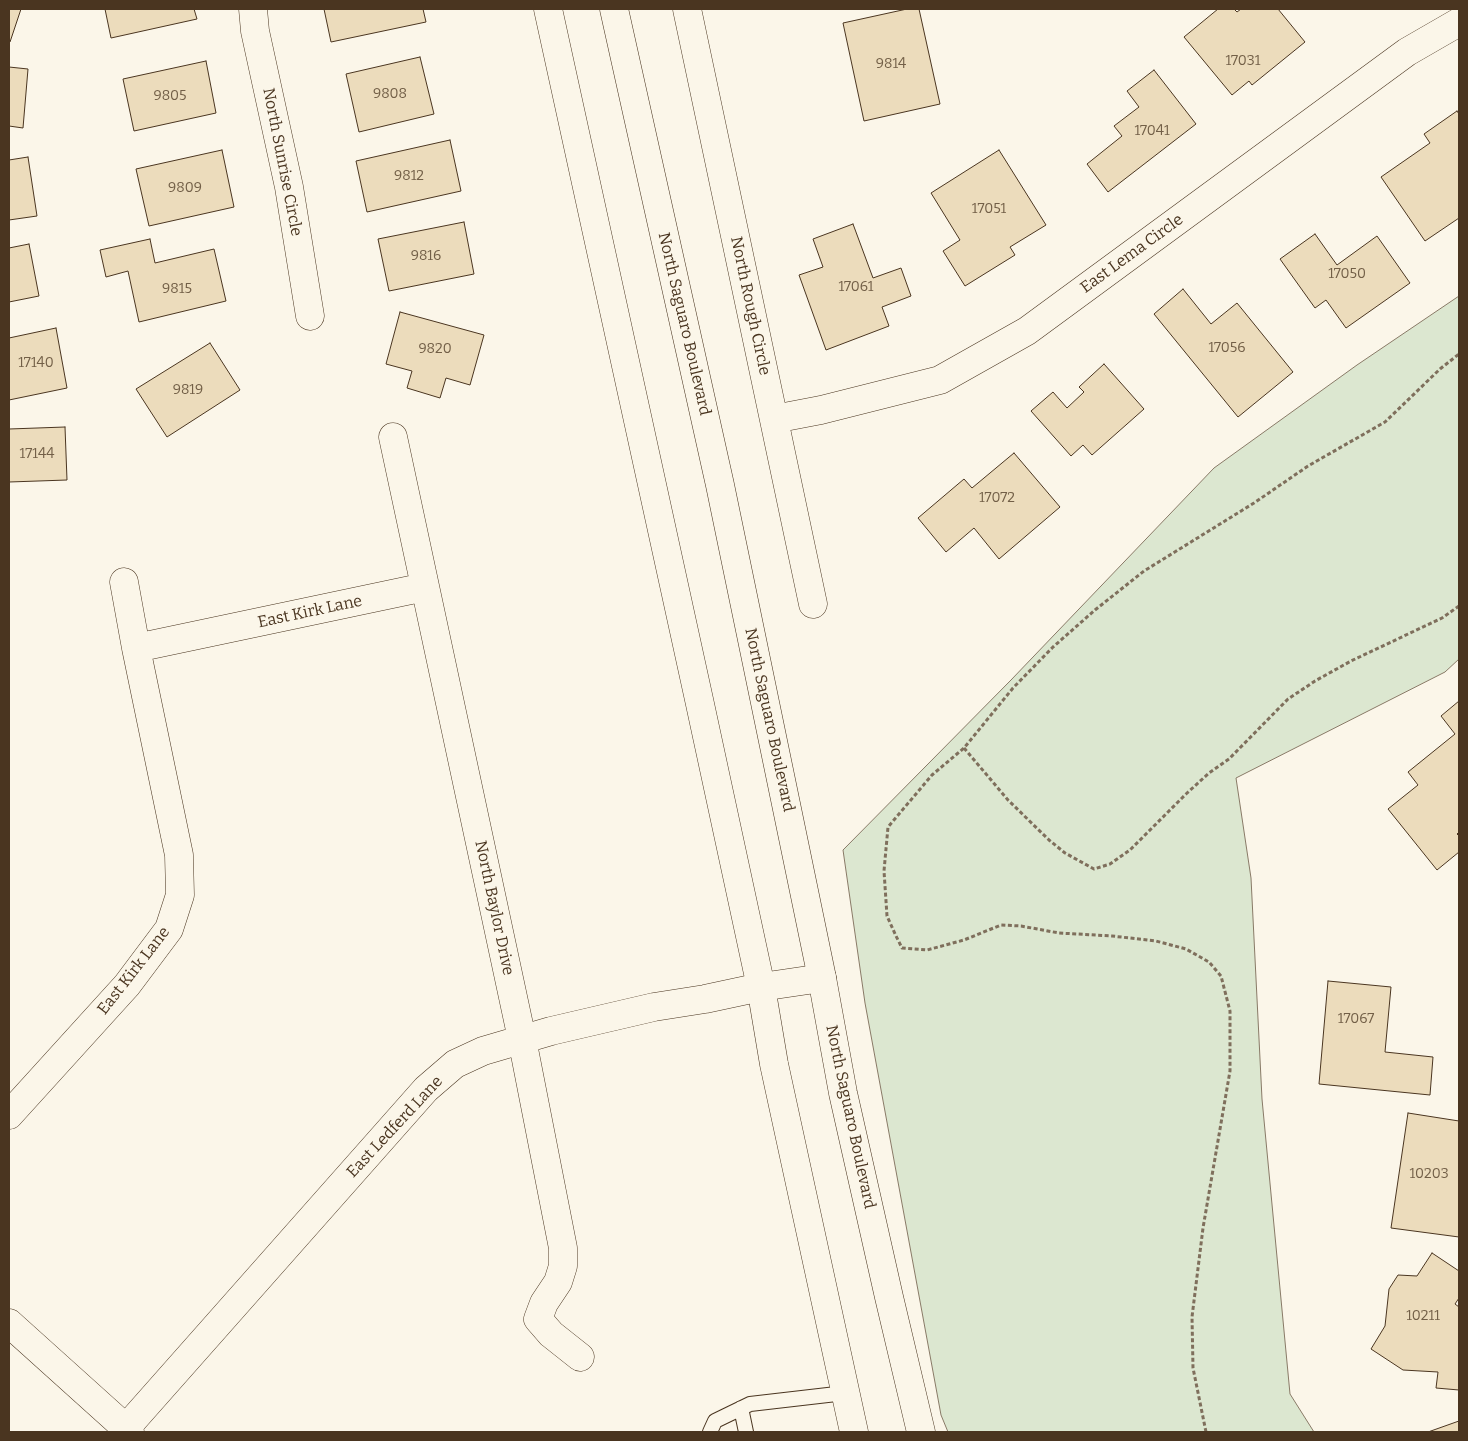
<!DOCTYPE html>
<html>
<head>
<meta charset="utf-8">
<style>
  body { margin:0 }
  #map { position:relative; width:1468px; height:1441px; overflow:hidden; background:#fbf6e9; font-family:Bitter,serif }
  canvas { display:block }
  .frame { position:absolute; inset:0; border:10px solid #4a3520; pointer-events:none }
</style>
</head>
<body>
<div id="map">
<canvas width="1468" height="1441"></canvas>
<div class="frame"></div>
</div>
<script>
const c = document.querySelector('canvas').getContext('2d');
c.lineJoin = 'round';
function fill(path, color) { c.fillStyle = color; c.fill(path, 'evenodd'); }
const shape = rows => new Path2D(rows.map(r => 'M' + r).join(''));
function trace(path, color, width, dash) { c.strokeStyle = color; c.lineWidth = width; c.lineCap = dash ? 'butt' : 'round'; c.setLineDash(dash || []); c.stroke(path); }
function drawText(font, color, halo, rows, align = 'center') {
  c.font = font + ' Bitter,serif'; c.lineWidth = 4; c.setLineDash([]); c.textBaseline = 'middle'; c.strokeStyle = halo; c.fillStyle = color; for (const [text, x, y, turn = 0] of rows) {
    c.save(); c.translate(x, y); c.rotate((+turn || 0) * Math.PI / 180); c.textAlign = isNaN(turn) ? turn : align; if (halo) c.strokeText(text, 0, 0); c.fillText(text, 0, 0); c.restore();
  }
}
const green = shape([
  [1459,296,1459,659,1445,672,1236,778,1251,878,1262,1099,1290,1394,1314,1432,948,1432,941,1415,865,1003,843,850,1011,680,1214,468,1357,365,1459,296]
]);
const building = shape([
  [9,9,21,9,10,42,9,41,9,9],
  [105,9,194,9,197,19,111,38,105,9],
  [324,9,423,9,426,22,331,42,324,9],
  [907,9,919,9,940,104,864,121,843,23,907,9],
  [1218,9,1234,9,1237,12,1241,9,1278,9,1305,42,1252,85,1249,81,1232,95,1184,37,1218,9],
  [420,57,434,114,359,132,346,74,420,57],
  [206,61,216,113,134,131,123,79,206,61],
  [9,67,28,69,23,128,9,126,9,67],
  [1154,70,1196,124,1108,192,1087,164,1122,136,1114,126,1139,107,1127,91,1154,70],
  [1457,111,1459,114,1459,218,1425,241,1381,177,1430,143,1424,134,1457,111],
  [450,140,461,191,367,212,356,161,450,140],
  [222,150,234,207,149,226,136,169,222,150],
  [999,150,1046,225,1010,247,1015,255,965,286,943,251,960,240,931,193,999,150],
  [28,157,37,216,9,220,9,160,28,157],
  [464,222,474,274,389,291,378,239,464,222],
  [853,224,873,278,901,268,911,296,882,307,889,326,826,350,799,275,823,267,813,239,853,224],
  [1315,234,1337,265,1377,236,1410,283,1346,328,1326,300,1315,308,1280,259,1315,234],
  [150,239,155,263,214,249,226,301,139,322,128,271,106,277,100,250,150,239],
  [29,244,39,296,9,302,9,248,29,244],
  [1183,289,1211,324,1237,303,1293,372,1238,417,1154,314,1183,289],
  [400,312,484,335,470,385,446,378,440,398,407,388,412,371,386,364,400,312],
  [56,328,67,388,9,400,9,338,56,328],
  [210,343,240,390,167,437,136,389,210,343],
  [1104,364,1144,409,1092,455,1083,445,1071,456,1031,411,1053,392,1067,408,1084,392,1079,387,1104,364],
  [65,427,67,480,9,482,9,429,65,427],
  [1014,453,1060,507,999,559,974,528,946,552,918,518,964,479,972,488,1014,453],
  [1459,701,1459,832,1457,834,1459,836,1459,852,1437,870,1388,809,1418,785,1408,772,1455,734,1441,716,1459,701],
  [1328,981,1391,987,1385,1052,1433,1057,1430,1095,1319,1084,1328,981],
  [1408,1113,1459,1121,1459,1237,1391,1228,1408,1113],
  [1432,1253,1459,1271,1459,1298,1455,1304,1459,1307,1459,1390,1436,1388,1438,1372,1403,1370,1371,1349,1385,1326,1389,1289,1398,1275,1417,1276,1432,1253],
  [1459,1421,1459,1432,1428,1432,1459,1421]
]);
const path = shape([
  [964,748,1008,800,1049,840,1065,853,1094,869,1110,864,1130,850,1186,794,1209,773,1229,759,1288,699,1315,681,1351,661,1442,618,1459,606],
  [1206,1432,1193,1368,1192,1317,1203,1228,1230,1071,1230,1011,1221,976,1209,962,1186,949,1156,941,1112,936,1059,933,1021,926,1001,925,964,940,927,950,902,948,896,936,887,916,884,871,888,827,932,775,964,748,1013,688,1053,647,1095,610,1144,571,1254,503,1308,466,1385,422,1440,369,1459,354]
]);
const lane = shape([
  [741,1408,746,1432],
  [710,1432,715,1421,750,1404,845,1393]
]);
const street = shape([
  [253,9,255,31,289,187,310,316],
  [687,9,813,604],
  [774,419,821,410,940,380,1027,331,1407,52,1459,22],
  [393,437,522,1039,563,1248,563,1266,558,1282,544,1303,538,1319,551,1334,580,1357],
  [136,648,425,587],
  [9,1115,127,985,169,929,180,895,179,855,136,648,124,582],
  [9,1323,130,1432],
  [126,1428,426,1089,455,1064,483,1051,551,1031,654,1007,705,999,761,987,822,978]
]);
const secondary = shape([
  [548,9,700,704,761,987,774,1064,854,1432],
  [614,9,720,485,822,978,843,1093,889,1297,921,1432]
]);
const numberNames = [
  ["17031",1243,61],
  ["9814",891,64],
  ["9808",390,94],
  ["9805",170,96],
  ["17041",1152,131],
  ["9812",409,176],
  ["9809",185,188],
  ["17051",989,209],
  ["9816",426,256],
  ["17050",1347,274],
  ["17061",856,287],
  ["9815",177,289],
  ["17056",1227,348],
  ["9820",435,349],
  ["17140",36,363],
  ["9819",188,390],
  ["17144",37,454],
  ["17072",997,498],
  ["17067",1356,1019],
  ["10203",1429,1174],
  ["10211",1423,1316]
];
const streetNames = [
  ["North Sunrise Circle",282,162,79],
  ["East Lema Circle",1132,254,-36],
  ["North Rough Circle",750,306,78],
  ["North Saguaro Boulevard",684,324,77],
  ["East Kirk Lane",310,612,-12],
  ["North Saguaro Boulevard",769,720,78],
  ["North Baylor Drive",494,908,78],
  ["East Kirk Lane",134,971,-52],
  ["North Saguaro Boulevard",850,1117,78],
  ["East Ledferd Lane",395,1127,-47]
];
fill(green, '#dce7d0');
trace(green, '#887966', 1);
fill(building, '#ecdcbc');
trace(building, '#4a3520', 1);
trace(lane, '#4a3520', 16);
trace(street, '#4a3520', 29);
trace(secondary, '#4a3520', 29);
trace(path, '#7f6f5c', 3, [4, 2.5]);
trace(lane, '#fbf6e9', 14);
trace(street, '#fbf6e9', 28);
trace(secondary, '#fbf6e9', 28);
drawText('14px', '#725f47', null, numberNames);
drawText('16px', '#4a3520', '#fbf6e9', streetNames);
</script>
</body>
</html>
